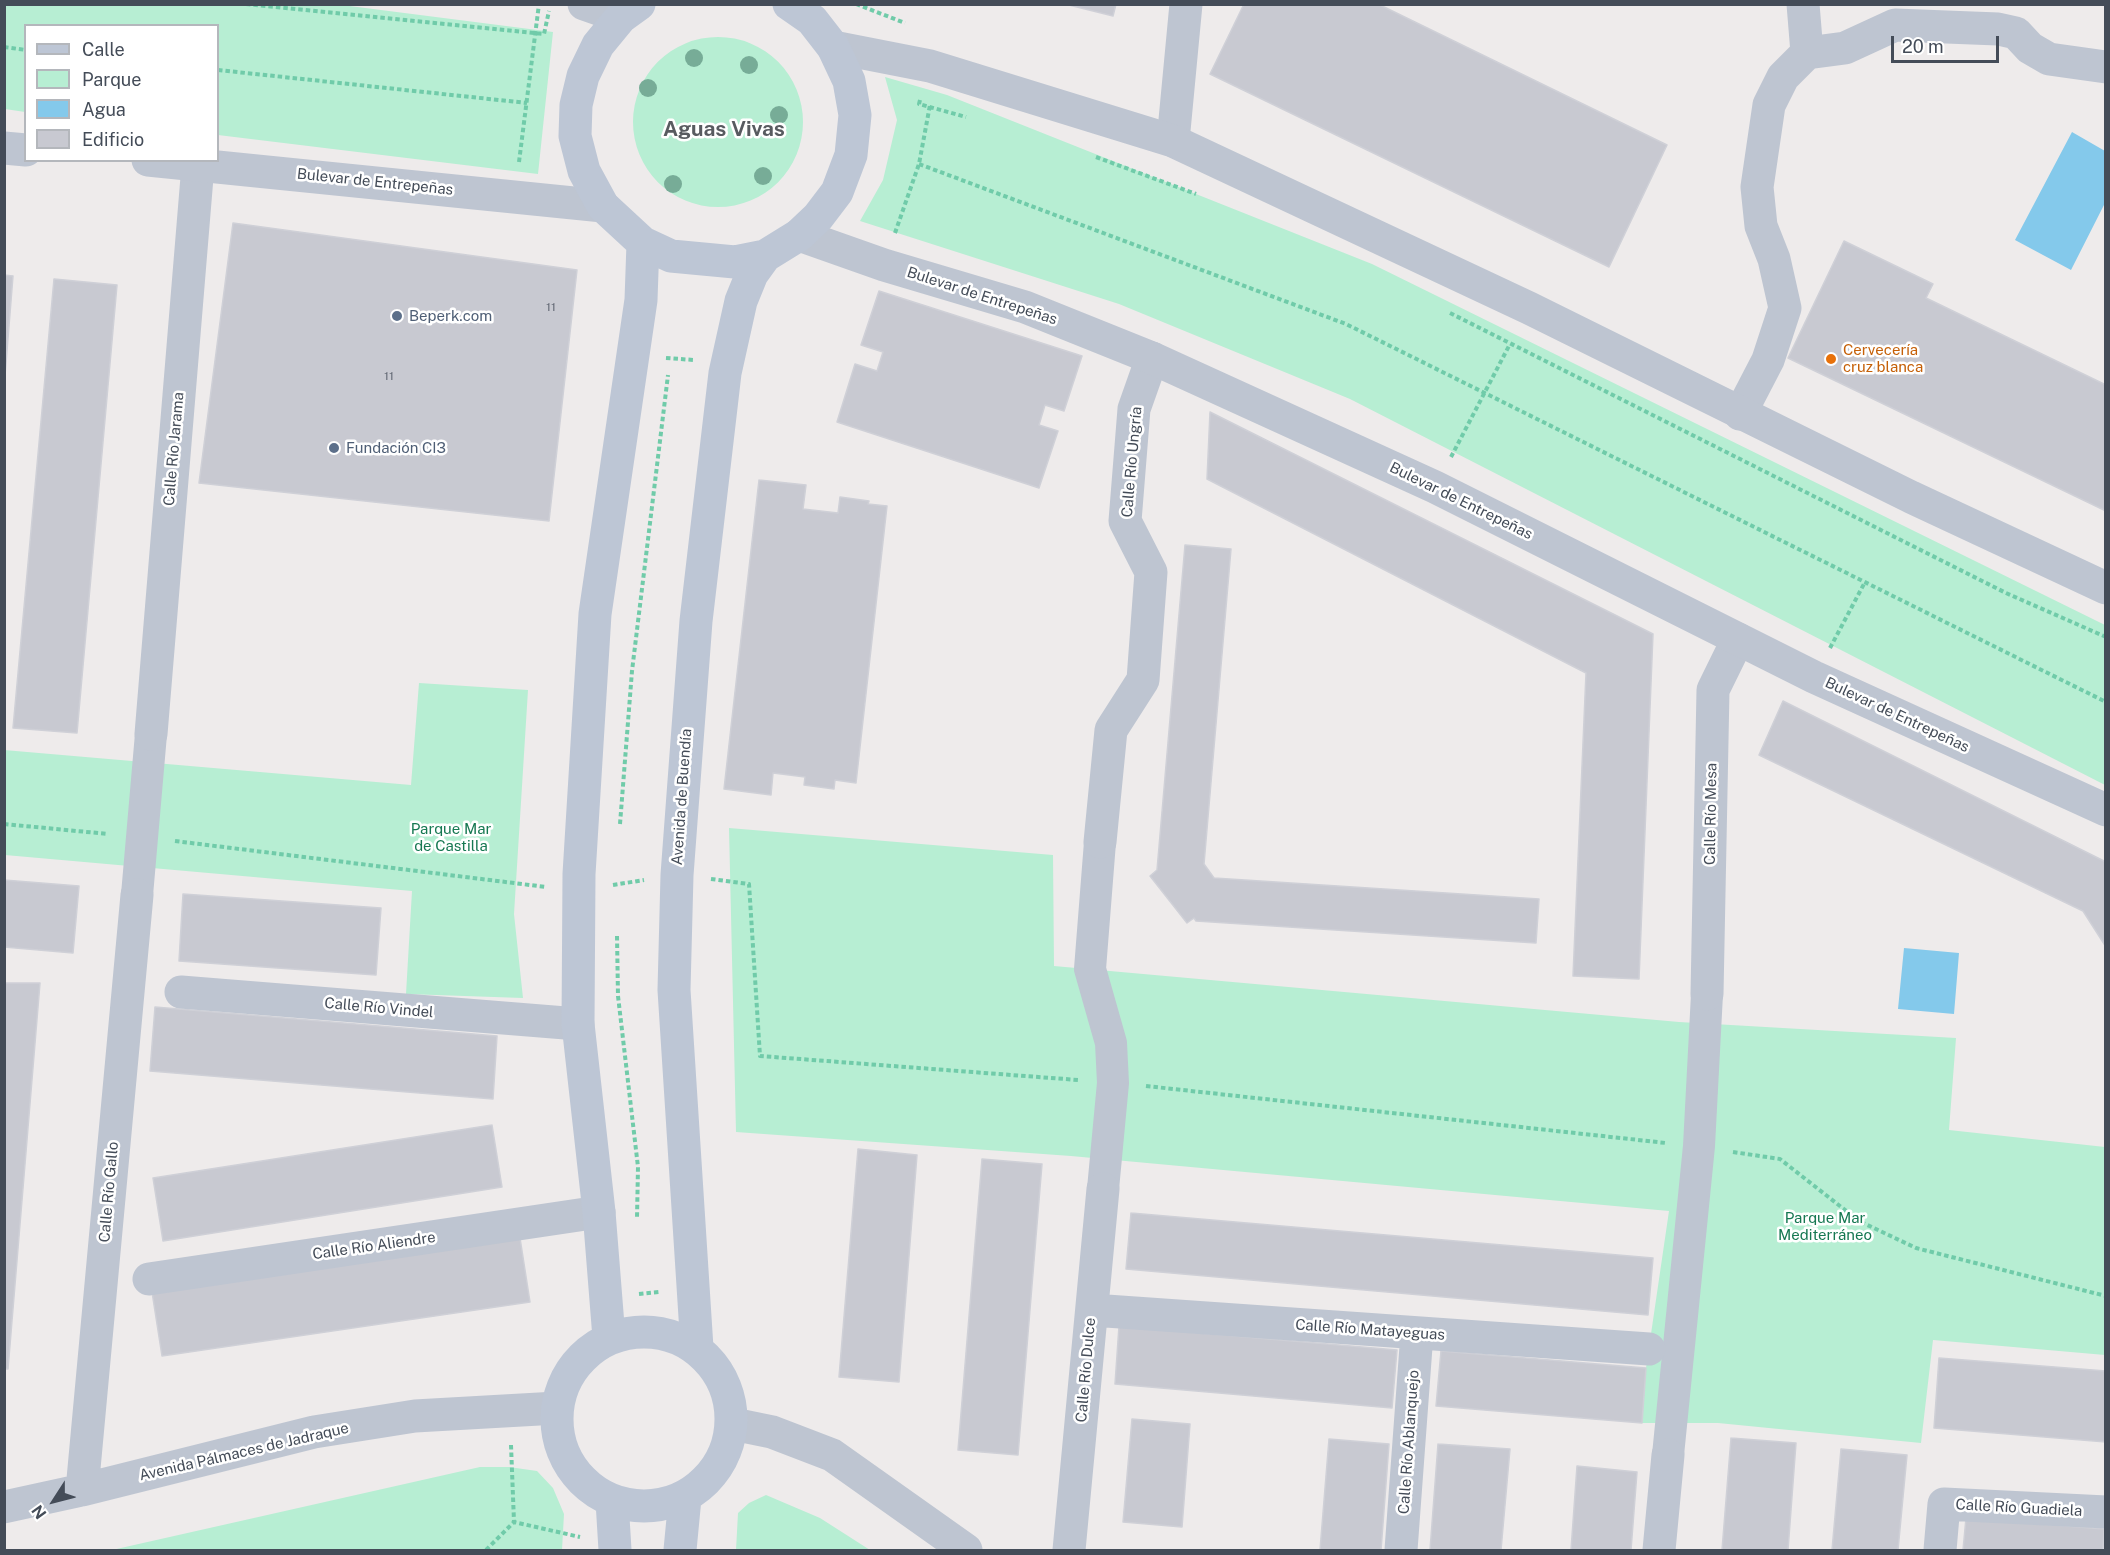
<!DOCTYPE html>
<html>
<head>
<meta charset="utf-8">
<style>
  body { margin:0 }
  #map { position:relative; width:2110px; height:1555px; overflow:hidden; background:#eeebeb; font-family:"Public Sans",sans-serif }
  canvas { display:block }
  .frame { position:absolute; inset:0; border:6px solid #444c58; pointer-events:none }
  .legend { position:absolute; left:24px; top:24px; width:195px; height:138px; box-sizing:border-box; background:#fff; border:2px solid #b4b7bc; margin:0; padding:8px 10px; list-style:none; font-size:18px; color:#444c58 }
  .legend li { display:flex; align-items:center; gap:12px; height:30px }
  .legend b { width:30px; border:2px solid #b4b7bc }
  .north { position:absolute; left:24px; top:1471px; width:60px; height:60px; -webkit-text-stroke:4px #fff; paint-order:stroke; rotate:234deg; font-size:16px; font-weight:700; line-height:24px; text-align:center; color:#444c58 }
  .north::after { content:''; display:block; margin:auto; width:21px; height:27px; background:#444c58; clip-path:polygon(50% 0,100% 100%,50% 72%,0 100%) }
  .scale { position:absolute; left:1891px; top:36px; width:108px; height:27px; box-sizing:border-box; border:3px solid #444c58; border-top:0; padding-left:8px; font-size:18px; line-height:21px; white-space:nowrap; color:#444c58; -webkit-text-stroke:4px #fff; paint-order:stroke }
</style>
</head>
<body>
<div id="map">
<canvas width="2110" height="1555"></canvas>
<div class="frame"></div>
<ul class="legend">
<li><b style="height:8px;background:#bdc6d5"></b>Calle</li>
<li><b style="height:16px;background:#b7eed3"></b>Parque</li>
<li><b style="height:16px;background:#84c9eb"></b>Agua</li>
<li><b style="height:16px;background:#c8c9d1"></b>Edificio</li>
</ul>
<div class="north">N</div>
<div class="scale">20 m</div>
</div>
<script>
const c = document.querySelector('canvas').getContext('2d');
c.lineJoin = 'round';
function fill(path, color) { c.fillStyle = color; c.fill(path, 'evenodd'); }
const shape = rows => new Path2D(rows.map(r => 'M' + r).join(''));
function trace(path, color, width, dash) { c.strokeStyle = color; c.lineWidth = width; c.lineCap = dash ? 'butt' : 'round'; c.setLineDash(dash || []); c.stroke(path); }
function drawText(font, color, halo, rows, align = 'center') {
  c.font = font + ' "Public Sans",sans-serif'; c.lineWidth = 5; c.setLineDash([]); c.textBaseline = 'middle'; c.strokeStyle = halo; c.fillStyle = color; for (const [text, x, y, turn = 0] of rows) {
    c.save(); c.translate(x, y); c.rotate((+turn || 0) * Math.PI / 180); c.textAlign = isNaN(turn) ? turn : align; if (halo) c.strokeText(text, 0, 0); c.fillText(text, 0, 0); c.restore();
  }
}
const green = shape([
  [334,4,553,32,538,174,218,135,218,26,26,26,25,112,5,109,5,5],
  '633 122a85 85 0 1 1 170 0a85 85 0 1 1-170 0Z',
  [885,77,947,95,1372,264,2105,625,2105,785,1350,399,1119,304,860,221,883,180,897,120],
  [419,683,528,690,514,914,523,998,406,994,412,891,5,855,4,750,411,785],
  [729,828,1053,855,1054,966,1679,1022,1956,1038,1949,1130,2105,1147,2105,1355,1933,1340,1921,1443,1718,1423,1642,1423,1646,1368,1669,1211,1071,1156,736,1132],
  [480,1467,509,1467,537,1471,553,1488,564,1514,562,1550,112,1550],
  [766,1495,820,1518,870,1550,736,1550,738,1513,749,1503]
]);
const water = shape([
  [2072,132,2105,151,2106,201,2071,270,2015,240],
  [1904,948,1959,953,1954,1014,1898,1009]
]);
const building = shape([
  [1065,4,1116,4,1113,16,1065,4],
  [1244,4,1378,4,1667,145,1609,267,1210,74,1244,4],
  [233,223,577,270,549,521,199,483,233,223],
  [1844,241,1933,284,1926,298,2106,385,2106,511,1788,358,1844,241],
  [4,275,13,276,4,388,4,275],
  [54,279,117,285,77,733,13,728,54,279],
  [879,291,1082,356,1064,411,1045,405,1039,425,1058,431,1039,488,837,422,855,364,877,371,883,352,861,345,879,291],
  [1210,412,1653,634,1639,979,1573,976,1586,673,1207,479,1210,412],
  [759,480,806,485,803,509,838,513,840,497,869,501,868,504,887,506,856,783,835,780,834,789,804,785,805,777,773,773,771,795,724,789,759,480],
  [1185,545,1231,549,1204,864,1214,878,1539,899,1536,943,1196,921,1194,918,1187,923,1150,876,1157,870,1185,545],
  [1783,701,2106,862,2106,947,2083,911,1759,755,1783,701],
  [4,880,79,886,73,953,4,947,4,880],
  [183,894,381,908,376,975,179,961,183,894],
  [4,983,40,983,8,1369,4,1369,4,983],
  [155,1007,497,1036,493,1099,150,1071,155,1007],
  [492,1125,502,1187,163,1241,153,1178,492,1125],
  [858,1149,917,1155,899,1382,839,1377,858,1149],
  [982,1159,1042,1164,1018,1455,958,1450,982,1159],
  [1131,1213,1653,1258,1648,1315,1126,1269,1131,1213],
  [520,1238,530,1302,162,1356,152,1292,520,1238],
  [1119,1326,1397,1350,1392,1408,1115,1384,1119,1326],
  [1441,1351,1646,1368,1642,1423,1436,1406,1441,1351],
  [1939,1358,2106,1371,2106,1442,1934,1428,1939,1358],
  [1132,1419,1190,1424,1182,1527,1123,1522,1132,1419],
  [1731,1438,1796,1443,1788,1550,1722,1550,1731,1438],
  [1329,1439,1389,1444,1381,1550,1320,1550,1329,1439],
  [1438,1444,1510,1449,1501,1550,1430,1550,1438,1444],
  [1841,1449,1907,1455,1898,1550,1832,1550,1841,1449],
  [1577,1466,1637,1472,1631,1550,1571,1550,1577,1466],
  [1966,1518,2104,1529,2103,1550,1963,1550,1966,1518]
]);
const path = shape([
  [246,4,544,34,549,11],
  [856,4,905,23],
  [4,47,26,50],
  [218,70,527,103],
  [920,100,919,104,966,117],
  [1096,157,1196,194],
  [519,162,539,4],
  [919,164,1346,324,2106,702],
  [895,233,919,164,930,105],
  [1450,313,2006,593,2106,637],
  [666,358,694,360],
  [1451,457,1510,344],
  [1830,648,1865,582],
  [4,824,108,834],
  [620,824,632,671,668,375],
  [175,841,546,887],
  [711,879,749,884,760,1056,1078,1080],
  [613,885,644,880],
  [617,936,618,996,638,1167,637,1218],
  [1146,1086,1666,1143],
  [1733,1152,1780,1159,1859,1221,1916,1248,2106,1296],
  [639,1294,659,1292],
  [511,1445,514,1522],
  [486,1550,514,1522,580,1537]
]);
const pedestrian = shape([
  [1100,842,1090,969,1111,1043,1113,1083,1103,1189],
  [137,895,151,734],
  [1668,1455,1699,1146,1707,994]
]);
const minor = shape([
  [1807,53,1845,48,1895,25,1998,29,2016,33,2030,48,2049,59,2106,67],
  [1173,141,1186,4],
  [1740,414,1768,360,1785,308,1774,259,1761,226,1757,187,1769,105,1783,77,1807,53,1803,4],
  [151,734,198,165],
  [1100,842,1111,730,1143,680,1151,572,1125,521,1134,409,1152,358],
  [181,992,578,1024],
  [1707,994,1713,690,1738,639],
  [149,1279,599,1212],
  [1092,1310,1649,1349],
  [82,1490,137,895],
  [4,1507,82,1490,314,1432,415,1416,557,1408],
  [1069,1550,1103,1189],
  [1401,1550,1417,1333],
  [1659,1550,1668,1455],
  [1940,1550,1944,1504,2106,1512]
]);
const tertiary = shape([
  [584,4,621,17],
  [833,47,930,66,1173,141,1529,308,1911,497,2106,588],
  [4,148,26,150],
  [148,160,603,206],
  [799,235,884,265,1025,307,1152,358,1435,487,1814,677,2106,810],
  [733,1424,772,1432,832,1455,966,1550]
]);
const secondary = shape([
  [639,4,621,17,598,45,583,76,576,105,575,136,584,171,603,206,643,243,671,256,735,262,765,256,799,235,818,217,837,192,851,155,855,115,849,81,833,47,812,20,789,4],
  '557 1419a87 87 0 1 1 174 0a87 87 0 1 1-174 0Z',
  [609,1338,599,1212,578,1024,579,874,595,614,641,300,643,243],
  [697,1348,674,990,677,875,696,621,725,373,741,301,752,274,765,256],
  [612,1501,615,1550],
  [680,1550,685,1498]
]);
const trees = [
  [694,58],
  [749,65],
  [648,88],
  [779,115],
  [763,176],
  [673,184]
];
const markers = [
  [397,316,6,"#5c6f8a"],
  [1831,359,6,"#e8710a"],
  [334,448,6,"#5c6f8a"]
];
const numberNames = [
  ["11",551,307],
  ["11",389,376]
];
const streetNames = [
  ["Bulevar de Entrepeñas",375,182,6],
  ["Bulevar de Entrepeñas",982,296,18],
  ["Calle Río Jarama",174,449,-85],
  ["Calle Río Ungría",1132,462,-85],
  ["Bulevar de Entrepeñas",1461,501,26],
  ["Bulevar de Entrepeñas",1897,715,25],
  ["Avenida de Buendía",682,797,-86],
  ["Calle Río Mesa",1711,814,-89],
  ["Calle Río Vindel",379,1008,5],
  ["Calle Río Gallo",109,1192,-85],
  ["Calle Río Aliendre",374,1246,-8],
  ["Calle Río Matayeguas",1370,1330,4],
  ["Calle Río Dulce",1086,1370,-85],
  ["Calle Río Ablanquejo",1409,1442,-86],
  ["Avenida Pálmaces de Jadraque",244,1452,-13],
  ["Calle Río Guadiela",2019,1508,3]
];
const serviceNames = [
  ["Beperk.com",409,316],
  ["Fundación CI3",346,448]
];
const foodNames = [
  ["Cervecería",1843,350],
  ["cruz blanca",1843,367]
];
const parkNames = [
  ["Parque Mar",451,829],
  ["de Castilla",451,846],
  ["Parque Mar",1825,1218],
  ["Mediterráneo",1825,1235]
];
const districtNames = [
  ["Aguas Vivas",724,130]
];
fill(green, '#b7eed3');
fill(water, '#84c9eb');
fill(building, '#c8c9d1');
trace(building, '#cfd0d7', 1.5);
trace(path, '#70cba9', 4, [4.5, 3]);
trace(pedestrian, '#bec5d1', 32);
trace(minor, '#bec5d1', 33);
trace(tertiary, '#bec5d1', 33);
trace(secondary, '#bdc6d5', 33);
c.fillStyle = '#77ac97';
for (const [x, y] of trees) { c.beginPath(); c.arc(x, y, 9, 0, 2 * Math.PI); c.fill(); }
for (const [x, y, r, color] of markers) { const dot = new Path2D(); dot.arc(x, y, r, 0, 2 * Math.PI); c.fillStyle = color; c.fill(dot); trace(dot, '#fff', 2); }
drawText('12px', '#656b76', null, numberNames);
drawText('15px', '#444c58', '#fff', streetNames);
drawText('15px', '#4e5e75', '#fff', serviceNames, 'left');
drawText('15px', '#c56008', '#fff', foodNames, 'left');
drawText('15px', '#167852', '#fff', parkNames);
drawText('bold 21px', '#585b60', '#fff', districtNames);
</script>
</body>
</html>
